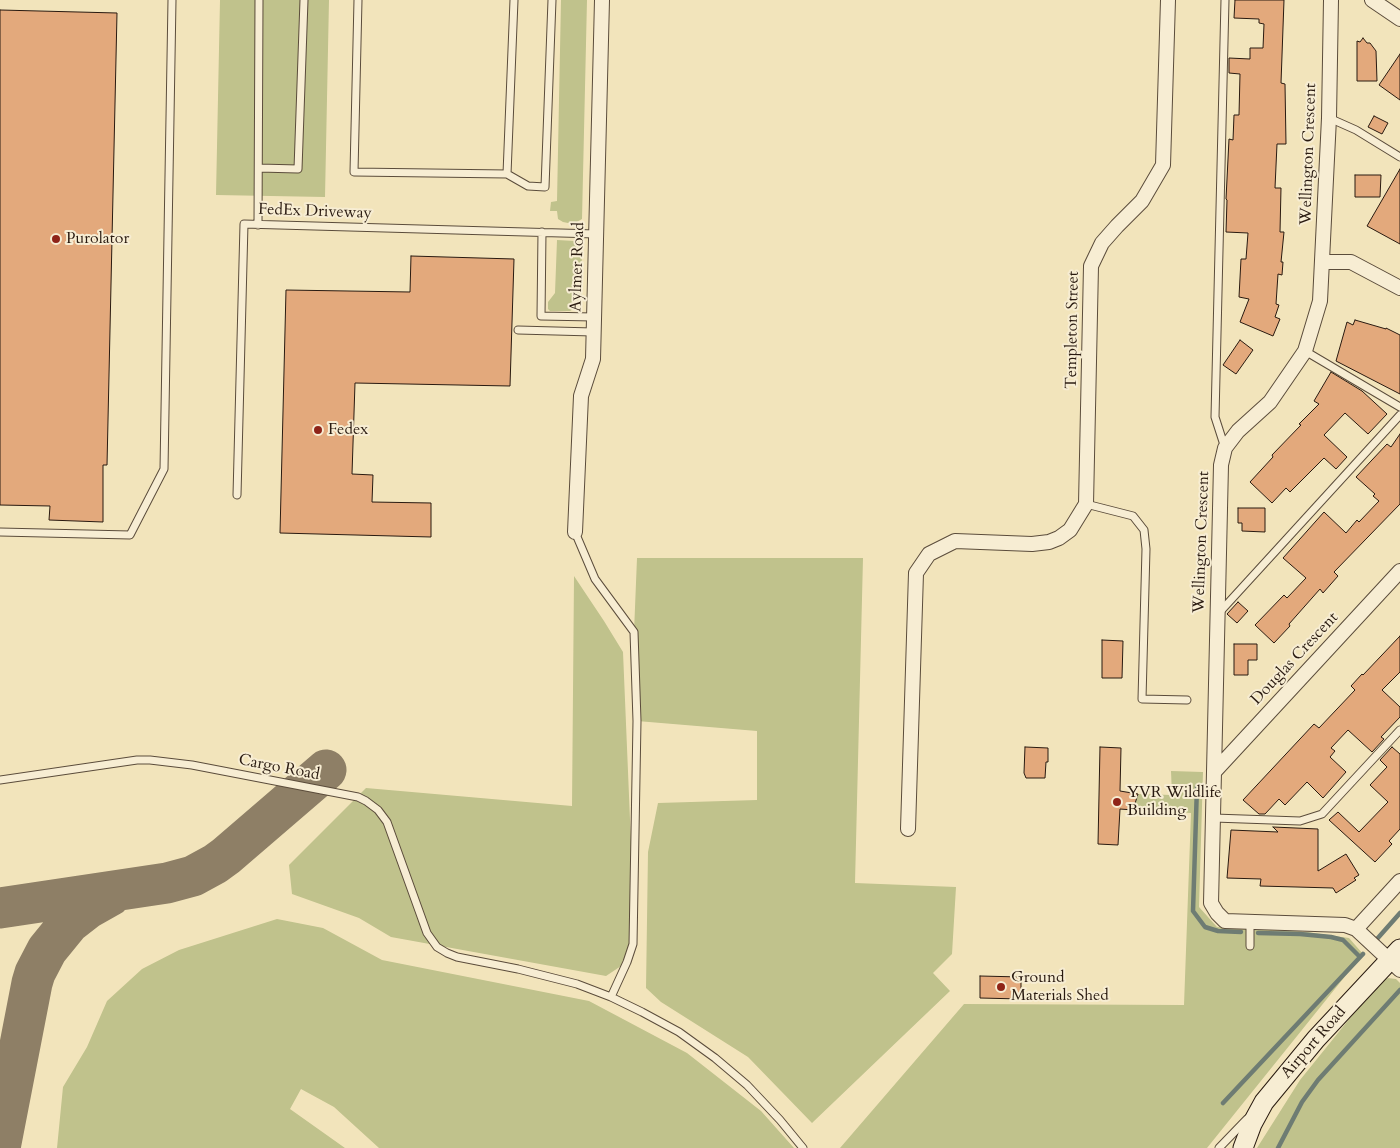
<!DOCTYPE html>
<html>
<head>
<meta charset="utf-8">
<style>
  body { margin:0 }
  canvas { display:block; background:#f2e4bb }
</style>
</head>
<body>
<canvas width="1400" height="1148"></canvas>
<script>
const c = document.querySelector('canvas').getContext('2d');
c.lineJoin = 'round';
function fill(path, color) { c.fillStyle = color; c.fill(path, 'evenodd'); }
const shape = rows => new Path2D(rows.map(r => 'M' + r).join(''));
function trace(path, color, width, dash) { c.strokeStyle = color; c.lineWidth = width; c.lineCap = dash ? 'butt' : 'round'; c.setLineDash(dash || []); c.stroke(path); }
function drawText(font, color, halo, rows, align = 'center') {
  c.font = font + ' Cardo,serif'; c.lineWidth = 4; c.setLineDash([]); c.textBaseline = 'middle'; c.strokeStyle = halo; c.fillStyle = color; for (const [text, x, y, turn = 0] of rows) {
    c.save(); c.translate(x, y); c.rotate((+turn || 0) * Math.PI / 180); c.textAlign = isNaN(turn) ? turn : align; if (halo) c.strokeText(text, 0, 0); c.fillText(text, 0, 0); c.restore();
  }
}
const green = shape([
  [220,0,329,0,325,197,216,195],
  [561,0,587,0,582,219,573,224,563,222,558,219,557,211,550,211,551,202,557,201],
  [557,240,575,241,579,243,582,248,581,293,582,294,578,306,570,311,550,311,548,309,548,302,555,293],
  [637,558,863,558,855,883,956,887,952,954,933,973,950,991,812,1123,748,1057,661,1002,646,988,648,852,658,803,757,800,757,731,637,721,634,632],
  [574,576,604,621,623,652,635,939,627,962,606,976,391,937,359,918,292,894,289,865,366,788,572,806],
  [1171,771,1203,772,1199,907,1217,927,1307,932,1349,938,1363,954,1207,1148,840,1148,964,1004,1184,1005,1191,813,1133,810,1138,794,1172,795],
  [277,919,323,928,382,960,589,1001,687,1053,761,1111,794,1148,379,1148,334,1107,301,1089,290,1109,345,1148,57,1148,63,1087,87,1047,107,1001,142,969,179,950],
  [1388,978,1396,979,1400,983,1400,1148,1257,1148,1300,1080,1371,992,1380,982]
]);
const stream = shape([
  [1197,786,1193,911,1205,927,1218,931,1241,932],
  [1258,933,1300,934,1331,937,1343,940,1360,957],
  [1377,939,1400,913],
  [1223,1103,1363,954],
  [1278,1148,1302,1102,1318,1080,1400,990]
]);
const taxiway = shape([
  [0,908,167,883,193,876,215,864,226,856,326,770],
  [0,1148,32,983,35,973,47,950,69,923,87,909,110,896]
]);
const building = shape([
  [1235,0,1284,0,1281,83,1285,84,1286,144,1277,144,1275,188,1281,188,1280,232,1284,232,1281,262,1283,262,1282,275,1278,274,1276,304,1279,305,1275,317,1280,319,1273,336,1240,322,1249,299,1239,297,1241,259,1246,259,1248,233,1226,232,1227,200,1226,199,1229,139,1233,140,1234,115,1239,115,1240,74,1229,73,1229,58,1250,59,1250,48,1263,48,1264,24,1259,23,1259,19,1234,18,1235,0],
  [0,10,117,13,107,465,103,465,103,522,49,520,50,506,0,505,0,10],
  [1363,38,1367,43,1370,43,1376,51,1377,81,1357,81,1357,41,1360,42,1363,38],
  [1400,54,1400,100,1379,85,1400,54],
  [1374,116,1388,123,1382,134,1368,127,1374,116],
  [1400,169,1400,244,1367,226,1400,169],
  [1355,175,1381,175,1380,197,1355,197,1355,175],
  [411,256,514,259,510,386,355,383,352,474,373,475,372,502,431,503,431,537,280,533,286,290,410,292,411,256],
  [1355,320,1386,329,1386,328,1400,335,1400,394,1336,361,1347,322,1353,325,1355,320],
  [1240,340,1253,350,1236,374,1223,365,1240,340],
  [1331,372,1362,391,1387,414,1368,434,1345,413,1324,435,1347,457,1336,469,1324,458,1290,492,1286,488,1272,503,1250,482,1273,457,1272,455,1301,425,1299,424,1319,404,1314,401,1331,372],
  [1400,434,1400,504,1334,572,1338,576,1323,593,1320,589,1289,624,1290,626,1274,643,1255,625,1284,595,1287,598,1306,578,1283,558,1324,512,1346,533,1357,520,1359,522,1379,501,1373,496,1375,494,1356,477,1387,444,1391,447,1400,434],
  [1238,508,1265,508,1265,532,1242,531,1242,523,1238,523,1238,508],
  [1238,602,1248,611,1237,623,1227,614,1238,602],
  [1400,636,1400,672,1382,690,1400,707,1400,717,1381,737,1384,739,1372,752,1348,730,1331,748,1335,751,1330,757,1346,772,1323,798,1307,782,1285,805,1279,799,1265,814,1259,814,1243,800,1314,724,1319,728,1355,690,1351,686,1362,674,1363,675,1400,636],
  [1102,640,1123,641,1122,678,1102,678,1102,640],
  [1234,644,1257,644,1257,660,1248,660,1248,675,1234,675,1234,644],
  [1025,747,1048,748,1048,762,1046,762,1045,778,1026,778,1024,773,1025,747],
  [1100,747,1121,748,1120,791,1138,794,1133,810,1120,809,1118,845,1098,844,1100,747],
  [1392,747,1400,754,1400,829,1389,841,1392,844,1375,862,1329,820,1338,812,1359,832,1388,802,1370,785,1387,767,1380,760,1392,747],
  [1273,827,1318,829,1318,871,1346,854,1359,875,1354,878,1356,880,1336,893,1333,888,1260,886,1261,879,1227,878,1231,830,1278,832,1273,827],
  [980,976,1021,977,1021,999,980,998,980,976]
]);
const lane = shape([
  [358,0,354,172,507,174,514,0],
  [1225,0,1215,417,1225,448],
  [1329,118,1356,130,1400,157],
  [259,168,298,169,304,0],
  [507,174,528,186,545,187,552,0],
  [258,225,259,0],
  [542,232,541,316,594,317],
  [518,330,593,332],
  [1305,351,1400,407],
  [237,495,244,224,596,234],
  [1086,504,1133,516,1144,530,1146,549,1142,699,1187,700],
  [0,532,130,535,164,469,172,0],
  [575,532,595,579,634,632,637,721,633,944,627,962,611,997],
  [1218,614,1400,415],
  [0,780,137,760,150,760,192,765,358,797,366,801,378,810,387,822,427,933,437,947,447,953,457,957,518,969,577,984,611,997,642,1012,679,1032,715,1058,747,1085,780,1120,803,1148],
  [1214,818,1300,821,1322,814,1400,730],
  [1250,946,1250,922],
  [1219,1148,1247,1119]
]);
const street = shape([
  [1331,0,1329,118,1320,301,1305,351,1270,402,1238,431,1225,448,1221,465,1211,903,1217,913,1225,921,1345,925,1356,929,1400,970],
  [1372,0,1400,19],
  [1322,262,1351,262,1400,288],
  [575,532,581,396,593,359,602,0],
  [1215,771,1400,571],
  [908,829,916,573,929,554,955,541,1032,544,1049,542,1059,538,1070,530,1086,504,1091,266,1102,243,1117,226,1142,201,1163,165,1168,0],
  [1356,929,1400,881]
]);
const secondary = shape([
  [1243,1148,1252,1124,1264,1102,1316,1039,1400,949]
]);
const markers = [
  [56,239,5,"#8f2418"],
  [318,430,5,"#8f2418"],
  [1117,802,5,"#8f2418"],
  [1001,987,5,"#8f2418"]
];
const streetNames = [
  ["Wellington Crescent",1309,154,-88],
  ["FedEx Driveway",315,212,2],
  ["Aylmer Road",578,267,-88],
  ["Templeton Street",1073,330,-89],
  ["Wellington Crescent",1202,542,-88],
  ["Douglas Crescent",1295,659,-47],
  ["Cargo Road",279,768,11],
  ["Airport Road",1314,1043,-49]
];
const poiNames = [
  ["Purolator",66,239],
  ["Fedex",328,430],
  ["YVR Wildlife",1127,793],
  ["Building",1127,811],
  ["Ground",1011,978],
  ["Materials Shed",1011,996]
];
fill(green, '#c0c28c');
trace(stream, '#6e7c73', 4.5);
trace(taxiway, '#8e7f66', 41);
fill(building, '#e3a97c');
trace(building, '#291a10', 1);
trace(lane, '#5b4c3b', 9);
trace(street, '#5b4c3b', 16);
trace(secondary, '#291a10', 21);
trace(lane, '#f7edd3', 7);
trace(street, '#f7edd3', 14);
trace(secondary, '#f7edd3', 19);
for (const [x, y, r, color] of markers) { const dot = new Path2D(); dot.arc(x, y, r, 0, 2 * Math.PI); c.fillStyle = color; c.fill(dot); trace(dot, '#f7edd3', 2); }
drawText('16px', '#291a10', '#f7edd3', streetNames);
drawText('16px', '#291a10', '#f7edd3', poiNames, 'left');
</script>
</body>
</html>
